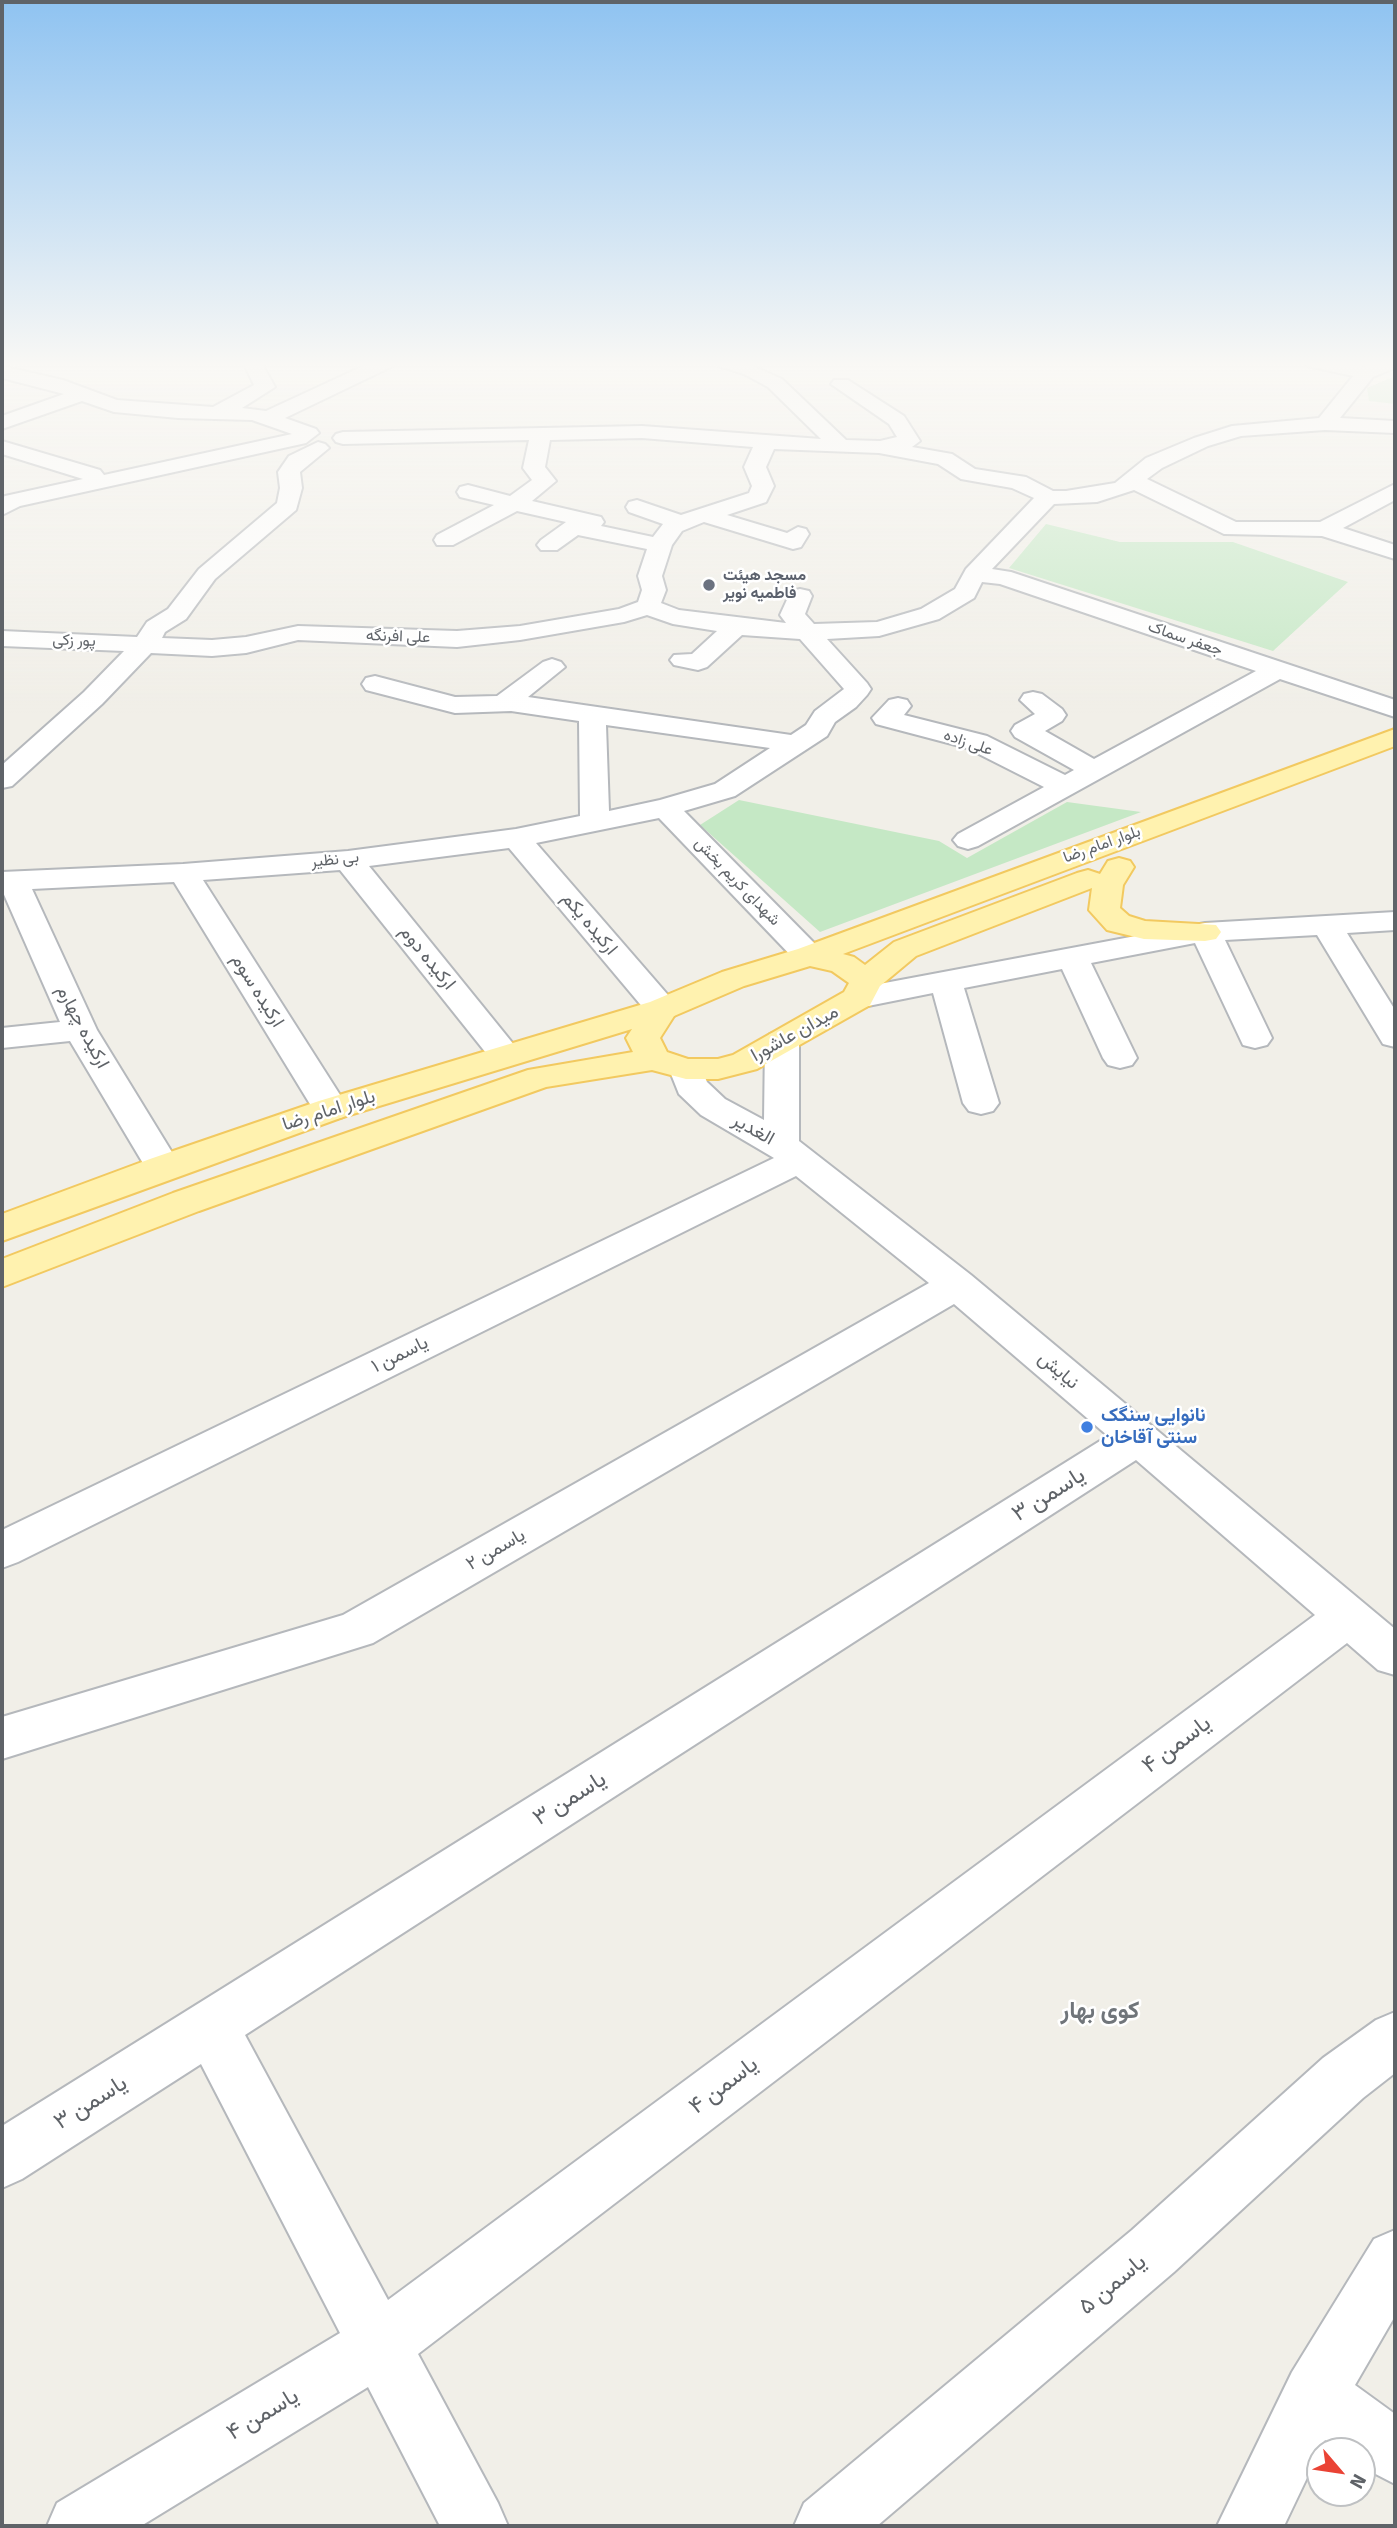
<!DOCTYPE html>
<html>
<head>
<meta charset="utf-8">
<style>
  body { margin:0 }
  #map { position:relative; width:1397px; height:2528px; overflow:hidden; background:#f1efe8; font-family:Signika,sans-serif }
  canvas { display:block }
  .frame { position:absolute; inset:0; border:4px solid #5f6368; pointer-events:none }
  .north { position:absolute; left:1306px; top:2437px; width:70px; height:70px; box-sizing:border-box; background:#fff; border:2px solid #bfc1c3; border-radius:50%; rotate:119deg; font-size:19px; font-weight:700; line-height:28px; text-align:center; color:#5f6368 }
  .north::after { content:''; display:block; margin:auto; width:24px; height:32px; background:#ea4335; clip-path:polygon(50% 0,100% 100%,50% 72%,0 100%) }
</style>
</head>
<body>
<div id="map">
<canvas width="1397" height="2528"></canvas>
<div class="frame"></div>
<div class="north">N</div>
</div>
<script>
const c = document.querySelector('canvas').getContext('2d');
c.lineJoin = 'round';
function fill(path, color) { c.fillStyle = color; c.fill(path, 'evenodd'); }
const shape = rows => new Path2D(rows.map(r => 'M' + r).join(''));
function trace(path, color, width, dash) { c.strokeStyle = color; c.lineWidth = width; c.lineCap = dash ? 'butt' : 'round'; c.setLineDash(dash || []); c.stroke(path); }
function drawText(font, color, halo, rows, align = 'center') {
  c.font = font + ' Signika,Vazirmatn,sans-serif'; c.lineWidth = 5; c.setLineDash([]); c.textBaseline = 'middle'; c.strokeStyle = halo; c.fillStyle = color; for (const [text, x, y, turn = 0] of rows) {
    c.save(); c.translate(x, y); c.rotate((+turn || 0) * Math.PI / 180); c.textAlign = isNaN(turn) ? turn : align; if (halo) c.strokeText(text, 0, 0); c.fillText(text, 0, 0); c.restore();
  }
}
const green = shape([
  [1395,376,1395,404,1369,401,1367,388],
  [1046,524,1120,542,1233,542,1348,582,1273,651,1009,568],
  [739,800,939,841,967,858,1067,802,1141,812,820,932,700,825]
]);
const minor = shape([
  [243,362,261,362,275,387,242,408,266,411,372,362,396,362,393,366,285,418,316,429,319,433,306,443,20,506,2,515,2,498,5,496,83,479,2,454,2,441,100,470,104,475,292,434,252,420,178,418,114,412,82,401,2,429,2,416,64,394,2,378,2,366,63,380,117,400,213,407,254,385,243,362],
  [716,362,744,362,782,379,846,440,880,441,897,437,889,424,831,384,834,380,848,380,904,416,920,441,912,447,952,454,975,469,1026,477,1053,491,1066,491,1115,483,1146,458,1194,438,1232,426,1319,418,1353,376,1308,366,1306,362,1340,362,1364,367,1377,362,1395,362,1395,368,1373,377,1340,418,1395,421,1395,433,1325,430,1241,436,1208,446,1162,468,1147,479,1236,522,1320,522,1395,484,1395,500,1343,528,1395,545,1395,559,1322,536,1224,534,1134,490,1097,502,1054,504,992,569,1011,572,1395,700,1395,717,1280,679,978,846,968,849,958,846,953,840,958,834,1044,787,967,748,876,724,872,718,889,700,898,698,907,700,911,706,904,715,987,736,1065,775,1074,770,1015,737,1011,731,1015,725,1035,714,1020,700,1024,694,1033,692,1042,694,1062,709,1066,715,1062,721,1045,731,1094,759,1256,671,1000,584,982,582,974,598,939,619,879,636,827,639,867,683,871,689,867,695,856,707,835,722,827,736,735,796,684,811,820,949,825,956,820,963,809,966,798,963,659,818,536,843,674,1002,679,1009,674,1016,662,1019,650,1016,509,848,369,866,523,1056,518,1063,506,1066,494,1063,340,870,203,880,349,1109,343,1117,331,1120,319,1117,313,1109,174,882,32,889,97,1030,181,1167,176,1175,163,1179,150,1175,70,1041,2,1048,2,1028,60,1022,2,890,2,872,183,864,348,851,516,829,580,816,579,721,511,711,455,713,366,690,362,684,366,678,375,676,455,697,497,696,543,662,552,659,561,662,565,667,528,697,791,735,806,725,815,711,844,689,800,639,742,635,707,667,698,670,674,665,670,660,674,655,692,654,717,631,673,624,647,615,624,622,520,640,457,647,298,640,246,653,212,656,151,653,102,704,12,786,2,788,2,765,84,692,124,651,2,646,2,631,137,637,147,622,168,609,199,569,277,503,280,488,278,472,289,456,318,442,325,444,329,448,300,472,302,488,296,510,215,579,186,619,165,632,162,638,212,640,246,637,298,626,457,631,520,626,619,609,638,602,642,590,638,576,647,549,578,535,557,550,541,550,537,545,541,540,566,522,517,511,453,545,437,545,434,540,437,535,494,505,460,497,457,492,460,487,468,485,510,496,532,480,523,468,529,440,343,444,336,442,333,438,336,434,343,432,642,426,821,439,768,387,744,374,719,366,716,362],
  [642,438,753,447,744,467,752,486,749,493,681,515,637,500,629,502,626,507,629,512,663,524,653,537,601,526,604,522,601,517,532,501,556,481,545,467,550,440,642,438],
  [774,449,879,453,938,464,961,479,1012,488,1034,498,966,569,955,589,921,609,877,622,814,624,805,614,812,596,809,591,800,589,791,591,780,615,786,623,679,610,661,603,666,590,662,576,672,545,682,531,699,524,704,522,793,549,801,547,809,534,806,529,798,527,787,533,727,515,766,502,774,486,766,467,774,449],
  [606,725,770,748,715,784,660,800,609,811,606,725],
  [1395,912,1395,930,1347,933,1395,1010,1395,1047,1383,1044,1317,935,1225,940,1272,1038,1267,1045,1255,1048,1243,1045,1195,943,1091,963,1137,1058,1132,1065,1120,1068,1108,1065,1103,1058,1062,969,964,988,999,1103,993,1111,981,1114,969,1111,963,1103,933,993,858,1008,846,1005,842,998,846,991,858,988,1205,923,1395,912],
  [782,1031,794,1034,799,1041,799,1141,971,1275,1395,1629,1395,1675,1378,1670,1347,1643,418,2354,498,2503,508,2526,440,2526,368,2387,141,2526,47,2526,57,2503,340,2333,201,2064,22,2179,2,2188,2,2126,1108,1436,954,1304,373,1643,2,1759,2,1717,343,1615,929,1283,796,1176,18,1562,2,1568,2,1530,774,1158,701,1115,679,1094,669,1069,674,1062,686,1059,698,1062,707,1082,725,1099,764,1120,765,1041,770,1034,782,1031],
  [1136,1460,1315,1615,388,2300,245,2035,1136,1460],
  [1395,2012,1395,2073,1363,2098,1174,2272,877,2526,794,2526,804,2503,1132,2230,1323,2058,1376,2020,1395,2012],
  [1395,2230,1395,2316,1355,2385,1395,2414,1395,2484,1362,2467,1362,2451,1340,2451,1325,2440,1284,2526,1217,2526,1292,2372,1374,2239,1395,2230]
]);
const major = shape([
  [1395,729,1395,746,843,954,854,957,865,965,894,942,1077,873,1088,870,1100,874,1108,861,1119,858,1130,861,1134,867,1123,885,1120,908,1129,916,1145,921,1216,925,1221,932,1216,939,1205,941,1144,939,1107,930,1089,910,1092,888,916,956,880,986,870,1005,757,1069,718,1079,686,1079,652,1070,546,1087,199,1211,2,1287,2,1259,173,1193,528,1070,633,1052,626,1038,632,1029,343,1117,2,1241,2,1214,150,1159,319,1101,650,1002,722,972,798,949,1395,729],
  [810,966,832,971,849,983,844,992,733,1055,718,1059,688,1059,667,1052,660,1038,674,1016,744,986,810,966]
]);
const markers = [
  [709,585,7,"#6b7280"],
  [1087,1427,7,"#3f7fe0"]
];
const farWorshipnames = [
  ["مسجد هیئت",723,576],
  ["فاطمیه نویر",723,594]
];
const farStreetnames = [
  ["علی افرنگه",398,637,2],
  ["جعفر سماک",1185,639,19],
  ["پور زکی",74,641,2],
  ["علی زاده",968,743,19],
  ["بلوار امام رضا",1102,845,-20],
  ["بی نظیر",335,860,-6],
  ["شهدای کریم بخش",737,882,46]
];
const streetNames = [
  ["ارکیده یکم",589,924,50],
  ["ارکیده دوم",427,958,51],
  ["ارکیده سوم",257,991,58],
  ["ارکیده چهارم",82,1027,62],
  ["میدان عاشورا",795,1034,-29],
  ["بلوار امام رضا",329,1111,-18],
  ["الغدیر",753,1130,29],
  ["یاسمن ۱",400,1355,-26],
  ["نیایش",1058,1371,40],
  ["یاسمن ۲",496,1550,-30]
];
const shopNames = [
  ["نانوایی سنگک",1101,1416],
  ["سنتی آقاخان",1101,1438]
];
const nearStreetnames = [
  ["یاسمن ۳",1049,1495,-32],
  ["یاسمن ۴",1177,1745,-37],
  ["یاسمن ۳",570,1799,-32],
  ["یاسمن ۴",724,2086,-37],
  ["یاسمن ۳",91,2103,-32],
  ["یاسمن ۵",1113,2285,-40],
  ["یاسمن ۴",263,2415,-31]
];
const nearNeighbourhoodnames = [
  ["کوی بهار",1100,2012]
];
fill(green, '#c5e8c5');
trace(minor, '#b5b8bc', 4);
trace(major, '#f2c960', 4);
fill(minor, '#fff');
fill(major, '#fff2af');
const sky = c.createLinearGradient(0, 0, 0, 715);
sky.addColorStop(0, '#8fc3f1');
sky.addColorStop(0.51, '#f9f8f5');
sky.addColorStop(1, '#f9f8f500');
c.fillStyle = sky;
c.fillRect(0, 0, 1397, 715);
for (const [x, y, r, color] of markers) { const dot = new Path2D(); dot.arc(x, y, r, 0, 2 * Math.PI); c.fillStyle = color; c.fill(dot); trace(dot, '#fff', 2.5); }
drawText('bold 16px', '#5b616d', '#fff', farWorshipnames, 'left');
drawText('16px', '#5f6368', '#fff', farStreetnames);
drawText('19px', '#5f6368', '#fff', streetNames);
drawText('bold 19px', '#366cbe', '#fff', shopNames, 'left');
drawText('23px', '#5f6368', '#fff', nearStreetnames);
drawText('bold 24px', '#70757a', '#fff', nearNeighbourhoodnames);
</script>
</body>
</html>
